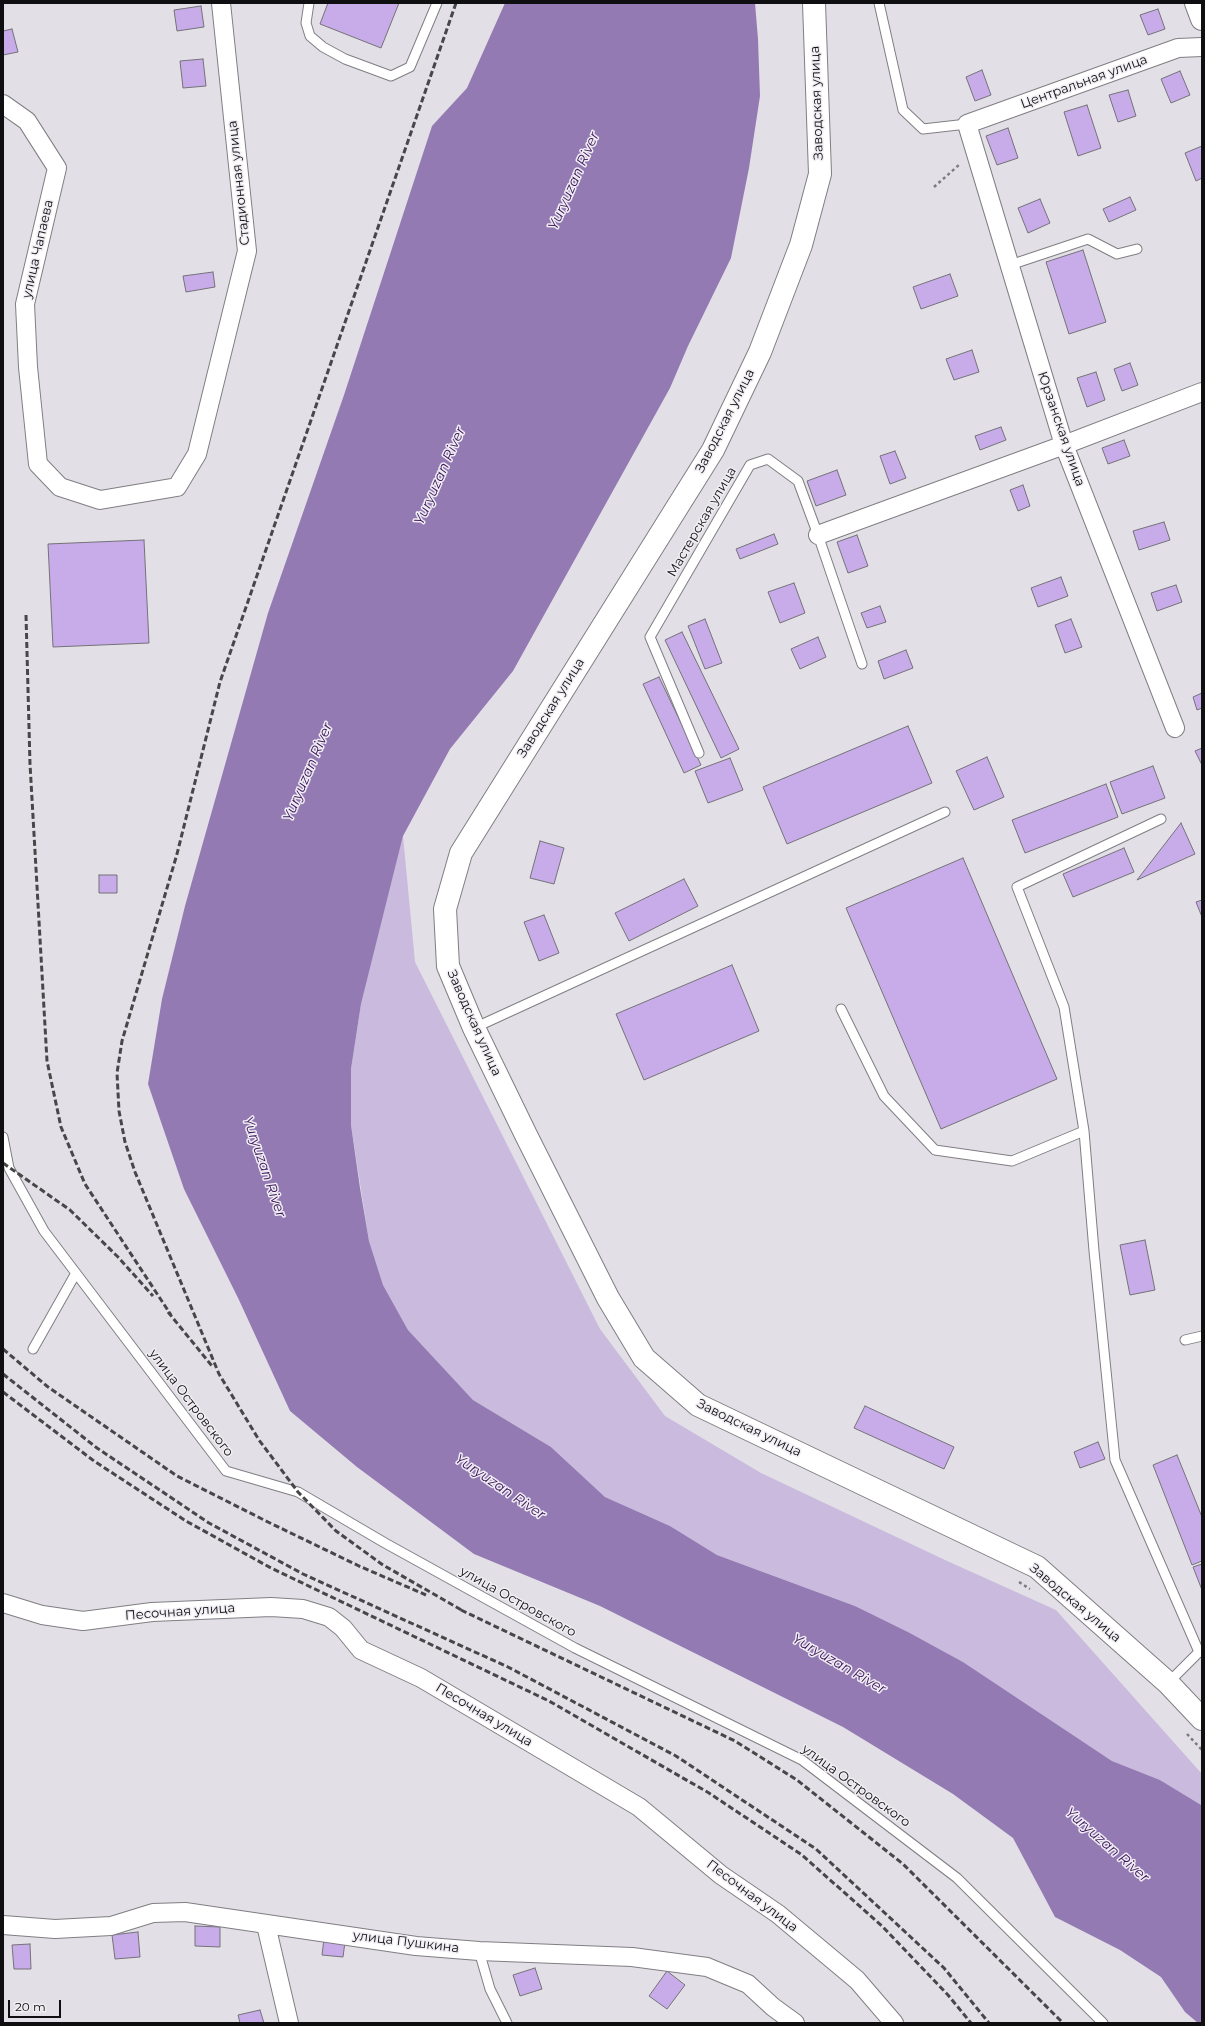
<!DOCTYPE html>
<html>
<head>
<meta charset="utf-8">
<style>
  body { margin:0 }
  #map { position:relative; width:1205px; height:2026px; overflow:hidden; background:#e2e0e6; font-family:Montserrat,sans-serif }
  canvas { display:block }
  .frame { position:absolute; inset:0; border:4px solid #0f0e10; pointer-events:none }
  .scale { position:absolute; left:8px; top:2000px; width:53px; height:18px; box-sizing:border-box; border:2px solid #0f0e10; border-top:0; padding-left:5px; font-size:12px; line-height:14px; white-space:nowrap; color:#0f0e10; -webkit-text-stroke:3px #f0edf3; paint-order:stroke }
</style>
</head>
<body>
<div id="map">
<canvas width="1205" height="2026"></canvas>
<div class="frame"></div>
<div class="scale">20 m</div>
</div>
<script>
const c = document.querySelector('canvas').getContext('2d');
c.lineJoin = 'round';
function fill(path, color) { c.fillStyle = color; c.fill(path, 'evenodd'); }
const shape = rows => new Path2D(rows.map(r => 'M' + r).join(''));
function trace(path, color, width, dash) { c.strokeStyle = color; c.lineWidth = width; c.lineCap = dash ? 'butt' : 'round'; c.setLineDash(dash || []); c.stroke(path); }
function drawText(font, color, halo, rows, align = 'center') {
  c.font = font + ' Montserrat,sans-serif'; c.lineWidth = 3; c.setLineDash([]); c.textBaseline = 'middle'; c.strokeStyle = halo; c.fillStyle = color; for (const [text, x, y, turn = 0] of rows) {
    c.save(); c.translate(x, y); c.rotate((+turn || 0) * Math.PI / 180); c.textAlign = isNaN(turn) ? turn : align; if (halo) c.strokeText(text, 0, 0); c.fillText(text, 0, 0); c.restore();
  }
}
const green = shape([
  [403,836,415,962,600,1329,665,1416,761,1473,945,1560,1056,1610,1202,1774,1202,1806,1160,1780,1112,1761,963,1662,908,1632,855,1606,717,1555,670,1526,605,1497,551,1447,473,1400,408,1330,383,1285,369,1241,351,1125,351,1069,361,1004]
]);
const water = shape([
  [505,3,755,3,758,39,760,96,749,168,731,258,688,346,670,388,513,671,450,749,403,836,361,1004,351,1069,351,1125,360,1188,369,1241,383,1285,408,1330,473,1400,551,1447,605,1497,670,1526,717,1555,855,1606,908,1632,963,1662,1112,1761,1160,1780,1201,1805,1202,2023,1198,2023,1185,2012,1161,1977,1120,1950,1055,1917,1013,1838,953,1794,843,1727,600,1606,474,1554,357,1467,290,1411,239,1300,184,1189,148,1084,162,999,185,906,268,613,344,395,432,126,467,88]
]);
const building = shape([
  [328,3,399,3,381,48,320,24,328,3],
  [201,6,204,27,177,31,174,10,201,6],
  [1158,9,1165,29,1148,35,1140,15,1158,9],
  [12,29,18,52,3,55,3,31,12,29],
  [203,59,206,86,183,88,180,61,203,59],
  [982,70,991,95,975,101,966,77,982,70],
  [1180,71,1190,95,1171,103,1161,79,1180,71],
  [1128,90,1136,116,1118,122,1109,95,1128,90],
  [1087,105,1101,148,1078,156,1064,112,1087,105],
  [1008,128,1018,158,997,165,986,136,1008,128],
  [1202,146,1202,178,1196,181,1185,153,1202,146],
  [1130,197,1136,210,1109,222,1103,209,1130,197],
  [1040,199,1050,223,1028,233,1018,208,1040,199],
  [1083,250,1106,322,1069,334,1046,262,1083,250],
  [213,272,215,287,186,292,183,276,213,272],
  [950,274,958,296,921,309,913,287,950,274],
  [972,350,979,372,954,380,946,359,972,350],
  [1130,363,1138,385,1122,391,1114,369,1130,363],
  [1096,372,1105,400,1087,407,1077,378,1096,372],
  [1001,427,1006,440,980,450,975,436,1001,427],
  [1124,440,1130,456,1108,464,1102,448,1124,440],
  [895,451,906,478,890,484,880,456,895,451],
  [837,470,846,495,816,506,807,481,837,470],
  [1023,485,1030,506,1018,511,1010,490,1023,485],
  [1164,522,1170,540,1139,550,1133,531,1164,522],
  [774,534,778,544,740,559,736,549,774,534],
  [857,535,868,566,848,573,837,542,857,535],
  [144,540,149,643,53,647,48,544,144,540],
  [1061,577,1068,596,1038,607,1031,588,1061,577],
  [794,583,805,613,780,623,768,592,794,583],
  [1176,585,1182,602,1157,611,1151,593,1176,585],
  [880,606,886,622,867,628,861,613,880,606],
  [705,619,722,663,705,669,688,626,705,619],
  [1071,619,1082,647,1065,653,1055,625,1071,619],
  [682,632,739,749,721,758,665,640,682,632],
  [818,637,826,657,800,669,791,649,818,637],
  [906,650,913,668,884,679,878,661,906,650],
  [659,677,701,765,684,773,643,684,659,677],
  [1202,693,1202,708,1197,710,1193,697,1202,693],
  [908,726,932,783,787,844,763,787,908,726],
  [1202,748,1202,765,1195,751,1202,748],
  [987,757,1004,797,974,810,956,771,987,757],
  [730,758,743,790,708,803,695,771,730,758],
  [1153,766,1165,798,1122,814,1110,782,1153,766],
  [1106,784,1118,817,1025,853,1012,820,1106,784],
  [1181,823,1195,854,1137,880,1181,823],
  [540,841,564,848,554,884,530,878,540,841],
  [1124,848,1134,872,1073,897,1063,874,1124,848],
  [963,858,1057,1079,941,1129,846,908,963,858],
  [99,875,117,875,117,893,99,893,99,875],
  [684,879,698,906,629,941,615,913,684,879],
  [1202,900,1202,917,1196,902,1202,900],
  [544,915,559,953,539,961,524,922,544,915],
  [732,965,759,1031,644,1080,616,1014,732,965],
  [1145,1240,1155,1290,1130,1295,1120,1245,1145,1240],
  [865,1406,954,1447,944,1469,854,1428,865,1406],
  [1098,1442,1105,1459,1080,1468,1074,1452,1098,1442],
  [1177,1455,1202,1517,1202,1561,1192,1565,1153,1465,1177,1455],
  [1202,1564,1202,1590,1193,1567,1202,1564],
  [195,1926,220,1927,220,1947,195,1946,195,1926],
  [138,1932,140,1957,115,1959,112,1935,138,1932],
  [324,1939,345,1942,343,1957,322,1955,324,1939],
  [30,1944,31,1969,14,1969,12,1945,30,1944],
  [535,1968,542,1989,520,1996,513,1975,535,1968],
  [667,1971,685,1985,667,2009,649,1996,667,1971],
  [260,2010,264,2023,240,2023,238,2015,260,2010]
]);
const path = shape([
  [934,187,960,164],
  [1019,1582,1030,1589],
  [1187,1734,1202,1750]
]);
const service = shape([
  [309,3,306,23,310,36,323,47,345,59,391,76,410,67,437,3],
  [879,3,903,110,923,129,967,124],
  [1010,265,1088,239,1117,254,1137,249],
  [699,753,650,637,750,465,768,459,798,481,818,535,862,664],
  [1161,819,1017,887,1064,1007,1084,1131,1094,1251,1115,1460,1199,1652,1168,1683],
  [841,1009,884,1096,935,1150,1012,1161,1084,1131],
  [474,1028,945,812],
  [3,1137,9,1168,44,1231,226,1471,298,1492,385,1543,575,1648,802,1760,957,1878,1103,2023],
  [1185,1340,1202,1336],
  [33,1349,76,1273],
  [479,1951,490,1989,507,2023]
]);
const minor = shape([
  [3,104,27,121,57,168,25,304,28,367,38,464,60,487,100,500,177,487,197,454,247,251,221,3],
  [818,535,1064,445,1202,392],
  [1175,728,1064,445,967,124,1178,48,1202,47],
  [3,1603,42,1615,83,1621,152,1612,271,1607,303,1609,329,1617,343,1628,361,1650,421,1678,639,1807,721,1875,778,1914,857,1980,894,2023],
  [3,1925,55,1929,111,1926,153,1913,185,1912,416,1946,479,1951,632,1957,707,1967,748,1984,773,2007,795,2023],
  [266,1925,289,2023]
]);
const tertiary = shape([
  [814,3,820,174,801,245,760,352,713,450,461,853,445,909,448,966,474,1028,526,1135,608,1298,644,1358,698,1405,1037,1567,1168,1683,1202,1719]
]);
const secondary = shape([
  [1196,3,1202,19]
]);
const rail = shape([
  [456,3,220,682,177,854,122,1041,117,1073,119,1111,125,1142,135,1172,219,1374,259,1440,298,1492,336,1531,383,1565,465,1612],
  [26,615,30,764,47,1061,61,1127,85,1184,171,1315],
  [3,1163,70,1210,118,1257,153,1296],
  [168,1312,212,1366],
  [3,1349,48,1387,177,1476,268,1522,359,1566,426,1595],
  [3,1374,97,1448,209,1523,303,1574,508,1667,676,1756,816,1849,944,1968,989,2023],
  [3,1392,94,1461,186,1521,271,1568,549,1701,709,1793,802,1855,882,1926,948,1995,971,2023],
  [461,1610,735,1741,797,1780,903,1864,1063,2023]
]);
const streetNames = [
  ["Центральная улица",1084,82,-20],
  ["Заводская улица",817,103,-92],
  ["Стадионная улица",239,183,-96],
  ["улица Чапаева",38,249,-77],
  ["Заводская улица",725,421,-63],
  ["Юрзанская улица",1061,429,71],
  ["Мастерская улица",702,522,-60],
  ["Заводская улица",551,708,-58],
  ["Заводская улица",474,1023,66],
  ["улица Островского",191,1403,53],
  ["Заводская улица",749,1428,26],
  ["улица Островского",518,1602,29],
  ["Заводская улица",1075,1603,40],
  ["Песочная улица",180,1612,-4],
  ["Песочная улица",484,1715,31],
  ["улица Островского",856,1786,36],
  ["Песочная улица",752,1896,37],
  ["улица Пушкина",406,1942,7]
];
const waterNames = [
  ["Yuryuzan River",574,181,-66],
  ["Yuryuzan River",440,476,-66],
  ["Yuryuzan River",308,772,-67],
  ["Yuryuzan River",264,1167,71],
  ["Yuryuzan River",500,1487,34],
  ["Yuryuzan River",839,1664,30],
  ["Yuryuzan River",1107,1845,41]
];
fill(green, '#c9bade');
fill(water, '#947ab3');
fill(building, '#c7ace9');
trace(building, '#747277', 1);
trace(service, '#807e83', 11);
trace(minor, '#807e83', 20);
trace(tertiary, '#807e83', 24);
trace(secondary, '#807e83', 24);
trace(path, '#7c7b7f', 2.5, [3, 3]);
trace(service, '#fff', 9);
trace(minor, '#fff', 18);
trace(tertiary, '#fff', 22);
trace(secondary, '#fff', 22);
trace(rail, '#474649', 3, [6, 3]);
drawText('13px', '#0f0e10', '#f0edf3', streetNames);
drawText('italic 14px', '#3b155b', '#f0edf3', waterNames);
</script>
</body>
</html>
